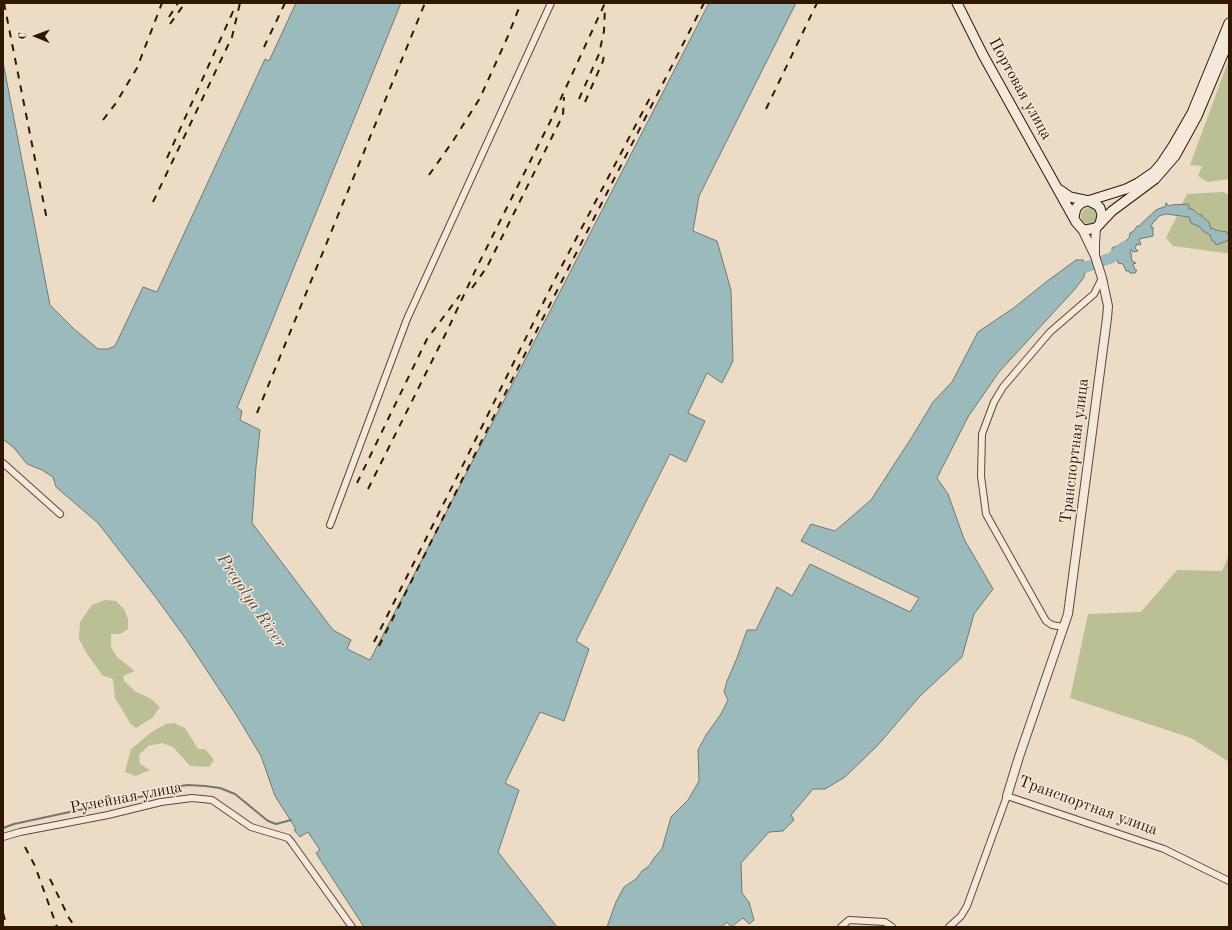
<!DOCTYPE html>
<html>
<head>
<meta charset="utf-8">
<style>
  body { margin:0 }
  #map { position:relative; width:1232px; height:930px; overflow:hidden; background:#ecdcc5; font-family:"Old Standard TT",serif }
  canvas { display:block }
  .frame { position:absolute; inset:0; border:4px solid #311702; pointer-events:none }
  .north { position:absolute; left:16px; top:16px; width:40px; height:40px; -webkit-text-stroke:3px #f3e8d9; paint-order:stroke; rotate:271deg; font-size:11px; font-weight:700; line-height:16px; text-align:center; color:#311702 }
  .north::after { content:''; display:block; margin:auto; width:14px; height:18px; background:#311702; clip-path:polygon(50% 0,100% 100%,50% 72%,0 100%) }
</style>
</head>
<body>
<div id="map">
<canvas width="1232" height="930"></canvas>
<div class="frame"></div>
<div class="north">С</div>
</div>
<script>
const c = document.querySelector('canvas').getContext('2d');
c.lineJoin = 'round';
function fill(path, color) { c.fillStyle = color; c.fill(path, 'evenodd'); }
const shape = rows => new Path2D(rows.map(r => 'M' + r).join(''));
function trace(path, color, width, dash) { c.strokeStyle = color; c.lineWidth = width; c.lineCap = dash ? 'butt' : 'round'; c.setLineDash(dash || []); c.stroke(path); }
function drawText(font, color, halo, rows, align = 'center') {
  c.font = font + ' "Old Standard TT",serif'; c.lineWidth = 3; c.setLineDash([]); c.textBaseline = 'middle'; c.strokeStyle = halo; c.fillStyle = color; for (const [text, x, y, turn = 0] of rows) {
    c.save(); c.translate(x, y); c.rotate((+turn || 0) * Math.PI / 180); c.textAlign = isNaN(turn) ? turn : align; if (halo) c.strokeText(text, 0, 0); c.fillText(text, 0, 0); c.restore();
  }
}
const green = shape([
  [1229,59,1229,179,1208,182,1198,176,1202,166,1190,165],
  [1223,192,1229,195,1229,234,1224,232,1223,231,1211,229,1209,222,1195,211,1189,209,1188,204,1182,204,1187,194],
  '1081 216a8 8 0 1 1 16 0a8 8 0 1 1-16 0Z',
  [1177,216,1189,217,1191,223,1200,227,1210,235,1212,241,1219,244,1227,241,1229,239,1229,253,1225,253,1173,246,1166,238],
  [1229,555,1229,762,1191,738,1070,698,1088,614,1141,612,1177,570,1222,571],
  [105,600,116,601,124,609,128,619,128,629,120,634,111,634,111,647,117,657,135,671,123,676,124,681,136,692,150,698,160,707,152,718,136,728,130,723,115,698,113,679,102,675,87,654,79,639,80,622,92,605],
  [174,723,185,728,198,749,205,749,214,760,209,767,190,766,173,747,162,743,148,746,139,755,140,764,150,770,136,776,125,772,131,749,153,731,166,724]
]);
const water = shape([
  [296,3,401,3,237,408,242,411,240,420,260,430,256,467,252,523,333,630,351,640,347,649,370,660,709,3,796,3,699,196,693,231,717,241,731,290,733,361,722,383,707,373,688,413,705,421,686,462,670,454,576,641,589,649,564,721,540,712,505,783,519,790,498,852,557,927,364,927,316,853,320,850,308,832,300,837,294,830,296,829,275,796,261,756,235,713,186,639,157,599,98,523,56,487,53,477,42,470,27,464,14,448,3,439,3,62,50,305,73,328,98,349,108,349,115,346,143,287,157,292,265,59,269,61,296,3],
  [1166,203,1169,206,1171,205,1188,204,1189,205,1189,209,1192,209,1198,214,1202,215,1202,217,1209,222,1211,229,1213,228,1215,230,1227,232,1227,234,1229,234,1229,239,1227,241,1216,245,1215,242,1212,241,1210,235,1203,231,1200,227,1191,223,1189,217,1166,214,1162,215,1159,216,1155,221,1154,221,1151,226,1151,228,1153,227,1153,236,1139,239,1140,242,1141,244,1140,245,1137,244,1135,248,1138,251,1133,252,1131,249,1130,253,1132,254,1131,255,1132,261,1136,263,1133,264,1135,270,1137,270,1135,273,1130,273,1129,271,1126,271,1123,264,1118,263,1117,260,1114,259,1112,255,1112,248,1122,244,1129,238,1130,233,1134,231,1137,226,1140,226,1141,224,1156,210,1166,206,1166,203],
  [1076,260,1083,260,1086,267,1084,277,1075,289,999,372,968,417,937,478,948,494,964,539,993,589,974,614,962,657,920,696,878,745,845,777,825,789,813,789,791,815,794,820,783,831,769,832,741,863,742,893,749,902,754,920,749,924,743,918,731,927,727,922,722,927,607,927,616,902,624,887,636,879,642,871,649,866,654,858,662,849,671,817,688,800,699,781,698,750,706,735,721,714,728,700,724,692,727,681,737,658,747,630,756,630,777,587,792,596,810,564,910,612,919,598,801,541,811,524,835,531,871,500,912,437,933,402,952,382,978,332,1015,307,1046,282,1076,260]
]);
const stream = shape([
  [124,800,160,793,172,787,188,785,205,786,220,788,235,794,268,821,276,824,291,820],
  [3,828,14,824,116,802]
]);
const river = shape([
  [1102,261,1111,258,1124,247],
  [1086,267,1092,265]
]);
const minor = shape([
  [3,463,60,514],
  [330,525,407,319,551,3],
  [1063,627,1052,625,1046,621,986,514,981,476,982,434,994,402,1003,387,1050,332,1094,294,1102,278],
  [3,837,20,832,108,815,161,802,192,798,212,800,251,827,288,838,292,843,352,927],
  [841,927,849,920,885,922,892,927],
  [949,927,961,916,967,906,1007,796,1164,849,1229,881]
]);
const tertiary = shape([
  [1095,253,1095,244,1096,228],
  [1007,796,1019,757,1068,614,1107,318,1108,306,1102,278,1095,256,1082,229]
]);
const secondary = shape([
  [957,3,983,55,1076,222,1082,229,1085,230,1096,228,1112,211,1155,179,1175,156,1197,116,1229,40],
  [1060,190,1070,197,1089,201,1097,205,1100,208,1102,215,1100,224],
  [1074,217,1076,208,1081,203,1126,189,1138,183,1154,172,1161,164,1173,146,1192,113,1229,23]
]);
const rail = shape([
  [4,3,47,220],
  [169,17,178,3],
  [170,24,185,3],
  [264,47,285,3],
  [579,99,599,54,604,31,605,7],
  [585,102,603,61,604,55],
  [766,109,817,3],
  [103,120,116,103,137,68,162,3],
  [167,158,235,7],
  [429,175,453,141,480,98,508,36,521,3],
  [153,202,232,37,240,3],
  [472,288,487,267,563,115,564,97],
  [257,413,425,3],
  [357,483,427,339,460,295],
  [368,489,448,329,476,269,550,122,605,3],
  [374,642,457,477,556,277,652,94],
  [379,646,542,320,704,3],
  [25,847,35,866,57,927],
  [50,879,69,918,75,927],
  [3,913,7,927]
]);
const streetNames = [
  ["Портовая улица",1020,89,61],
  ["Транспортная улица",1075,451,-83],
  ["Ручейная улица",126,798,-11],
  ["Транспортная улица",1088,806,20]
];
const waterNames = [
  ["Pregolya River",251,601,56]
];
fill(green, '#bac093');
fill(water, '#9ababb');
trace(water, '#707971', 1);
trace(stream, '#707971', 2);
trace(river, '#9ababb', 11);
trace(minor, '#604833', 8);
trace(tertiary, '#604833', 10);
trace(secondary, '#311702', 11);
trace(minor, '#f3e8d9', 6);
trace(tertiary, '#f3e8d9', 8);
trace(secondary, '#f3e8d9', 9);
trace(rail, '#311702', 2, [7, 7]);
drawText('16px', '#311702', '#f3e8d9', streetNames);
drawText('italic 17px', '#565043', '#f3e8d9', waterNames);
</script>
</body>
</html>
